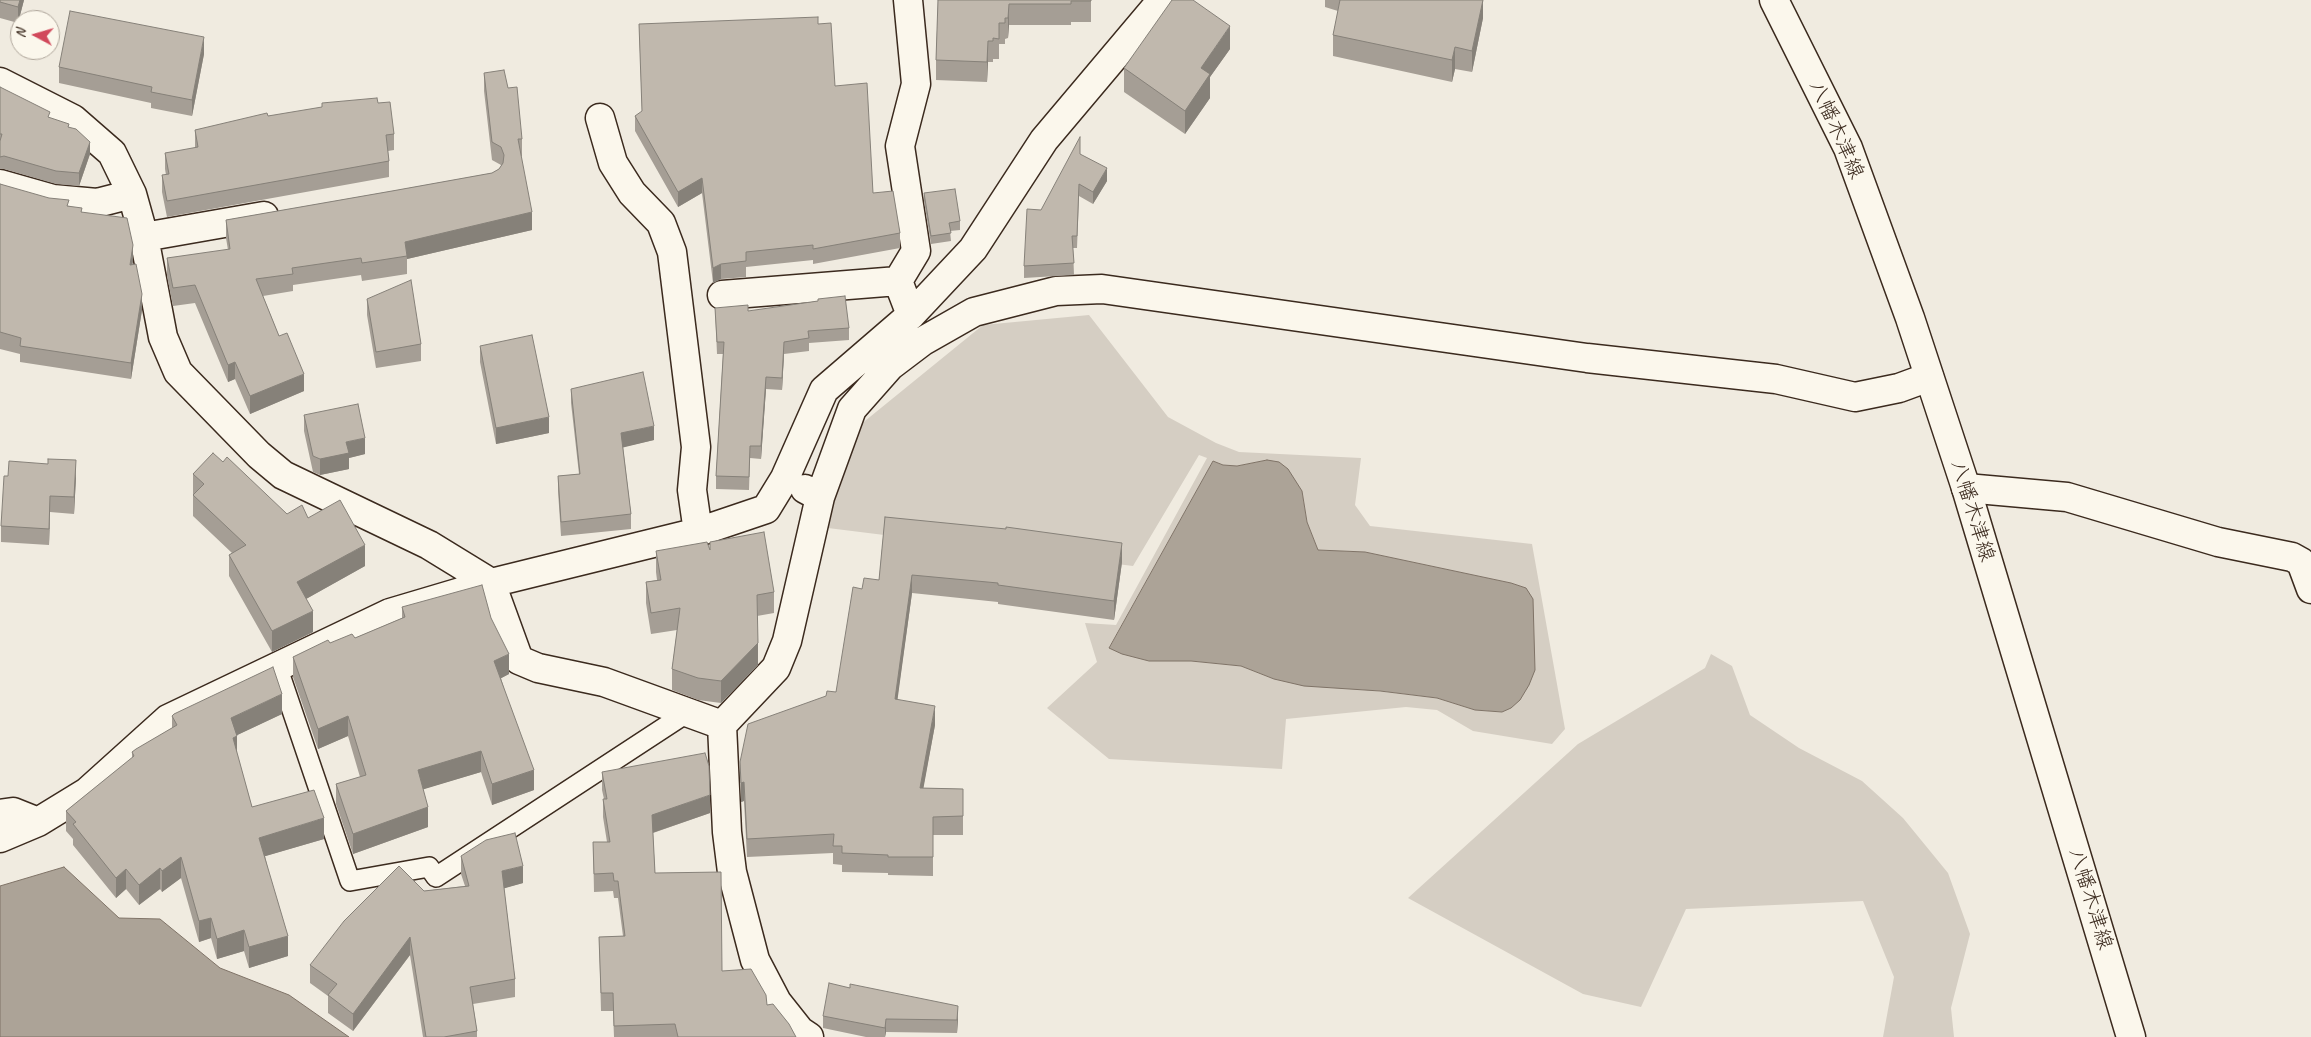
<!DOCTYPE html>
<html>
<head>
<meta charset="utf-8">
<style>
  body { margin:0 }
  #map { position:relative; width:2311px; height:1037px; overflow:hidden; background:#f0ebe0; font-family:Caveat,sans-serif }
  canvas { display:block }
  .north { position:absolute; left:10px; top:10px; width:50px; height:50px; box-sizing:border-box; background:#fbf7ec; border:1px solid #aea59a; border-radius:50%; rotate:276deg; font-size:14px; font-weight:700; line-height:20px; text-align:center; color:#3b2a1e }
  .north::after { content:''; display:block; margin:auto; width:18px; height:22px; background:#d1495b; clip-path:polygon(50% 0,100% 100%,50% 72%,0 100%) }
</style>
</head>
<body>
<div id="map">
<canvas width="2311" height="1037"></canvas>
<div class="north">N</div>
</div>
<script>
const c = document.querySelector('canvas').getContext('2d');
c.lineJoin = 'round';
function fill(path, color) { c.fillStyle = color; c.fill(path, 'evenodd'); }
const shape = rows => new Path2D(rows.map(r => 'M' + r).join(''));
function trace(path, color, width, dash) { c.strokeStyle = color; c.lineWidth = width; c.lineCap = dash ? 'butt' : 'round'; c.setLineDash(dash || []); c.stroke(path); }
function drawText(font, color, halo, rows, align = 'center') {
  c.font = font + ' Caveat,"Klee One",sans-serif'; c.lineWidth = 4; c.setLineDash([]); c.textBaseline = 'middle'; c.strokeStyle = halo; c.fillStyle = color; for (const [text, x, y, turn = 0] of rows) {
    c.save(); c.translate(x, y); c.rotate((+turn || 0) * Math.PI / 180); c.textAlign = isNaN(turn) ? turn : align; if (halo) c.strokeText(text, 0, 0); c.fillText(text, 0, 0); c.restore();
  }
}
const green = shape([
  [1089,315,1168,417,1216,443,1239,452,1361,458,1355,505,1370,526,1532,544,1565,729,1552,744,1473,731,1437,710,1406,707,1286,719,1282,769,1109,759,1047,708,1097,662,1085,623,1116,625,1207,458,1199,455,1133,566,828,528,826,511,860,425,983,325],
  [1267,460,1302,491,1307,522,1318,550,1365,552,1511,583,1526,588,1502,712,1475,710,1437,698,1274,679,1241,666,1191,661,1149,661,1109,647,1213,461,1223,465,1237,466],
  [1711,654,1732,666,1750,715,1799,748,1862,781,1903,818,1948,873,1970,934,1951,1008,1954,1037,1883,1037,1894,977,1863,901,1686,909,1641,1007,1583,994,1408,898,1578,744,1705,668]
]);
const water = shape([
  [1267,460,1279,462,1288,469,1302,491,1307,522,1318,550,1365,552,1511,583,1526,588,1533,599,1535,670,1529,685,1520,700,1511,708,1502,712,1475,710,1437,698,1380,691,1304,686,1274,679,1241,666,1191,661,1149,661,1122,654,1109,648,1213,461,1223,465,1237,466,1267,460],
  [64,867,119,918,160,919,220,968,289,995,349,1037,0,1037,0,886,64,867]
]);
const service = shape([
  [277,666,350,881,429,867,436,877,688,712]
]);
const minor = shape([
  [908,0,916,84,900,146,916,251,898,281,911,315],
  [0,82,73,119,112,153,132,194,144,237,163,337,178,372,259,455,283,475,429,545,491,583,519,660,538,668,604,682,722,725,727,832,732,872,755,960,777,1002,800,1031,809,1037],
  [600,118,613,163,632,193,661,223,672,252,696,447,692,490,698,532],
  [0,184,53,199,97,203,132,194],
  [144,237,264,216],
  [722,295,898,281],
  [1966,488,2067,497,2218,542,2292,557,2301,562,2311,589],
  [820,497,852,409,890,366,923,341,974,312,1056,291,1102,289,1587,358,1776,379,1855,397,1899,388,1929,377],
  [722,725,776,668,787,641,820,497,805,489],
  [0,814,13,812,38,822],
  [0,838,38,822,87,792,168,719,390,613,491,583,698,532,766,509,785,478,824,390,911,315,973,249,1044,140,1162,0]
]);
const primary = shape([
  [1774,0,1848,148,1910,318,1966,488,2131,1037]
]);
const wall = shape([
  [0,0,24,0,18,23,0,18],
  [938,0,1091,0,1091,22,1071,22,1071,25,1009,25,1008,38,1005,39,1005,44,999,44,999,59,993,59,993,62,988,62,987,82,936,80,936,60],
  [1325,0,1483,0,1483,18,1472,72,1455,69,1452,82,1333,56,1333,35,1338,11,1325,7],
  [639,24,818,24,835,86,873,193,900,233,900,248,813,264,813,260,746,267,746,277,721,279,713,283,702,193,678,207,635,131,635,116,642,112],
  [1230,49,1210,77,1210,98,1185,134,1124,92,1124,68],
  [204,54,192,116,151,108,151,103,59,83,59,67],
  [484,73,508,88,522,139,522,156,521,156,532,230,407,259,407,274,362,281,361,275,293,285,293,291,263,296,279,336,304,391,250,414,235,379,228,382,195,303,173,306,167,276,167,258,228,250,226,238,226,220,392,191,492,173,499,169,501,166,501,165,492,160,484,91],
  [0,87,50,118,69,127,90,154,79,186,56,184,4,169,0,169],
  [378,103,394,134,394,150,388,151,389,161,389,177,167,217,162,192,162,175,166,175,165,169,165,153,195,148,195,130,268,116],
  [1080,154,1107,181,1093,204,1079,196,1077,248,1073,248,1074,275,1024,278,1024,266,1041,210],
  [0,184,69,206,82,212,133,261,132,265,142,310,131,379,20,362,20,354,0,349],
  [924,193,960,221,960,230,950,231,951,241,931,244,924,201],
  [367,299,421,344,421,361,376,368,367,315],
  [715,308,748,311,849,328,849,340,809,343,809,351,784,354,782,390,766,389,761,459,750,458,749,490,716,489,716,476,723,354,717,354],
  [480,346,549,433,496,444,480,362],
  [571,389,654,440,623,447,631,514,631,529,561,536,558,491,558,476,579,474,571,403],
  [304,415,365,454,349,458,349,469,320,475,313,472,304,431],
  [223,462,287,514,308,518,365,566,306,599,313,632,272,652,229,576,229,555,232,553,193,516,193,474],
  [76,477,74,514,50,512,49,545,1,542,1,526],
  [885,517,1122,562,1114,620,998,604,998,602,912,593,897,700,935,725,923,788,963,789,963,835,933,835,933,876,888,875,888,873,842,872,842,865,833,864,833,853,747,857,744,801,741,802,740,762,836,692,862,589,879,580],
  [710,550,774,592,774,613,757,616,758,665,721,703,698,700,672,690,672,669,677,630,651,634,646,603,646,582,657,580,656,572,656,551],
  [402,607,491,618,509,674,501,678,534,790,492,805,481,772,423,789,428,827,353,854,336,804,336,784,360,777,348,736,318,749,293,677,293,657,330,643,355,638,402,618],
  [282,714,237,735,237,754,252,807,324,839,265,856,288,956,249,968,244,951,217,959,211,938,199,942,181,878,162,892,160,889,139,905,126,889,116,898,73,845,73,839,66,831,66,811,132,758,132,752,172,728,172,716],
  [602,772,710,813,653,833,655,873,722,971,767,1005,796,1037,614,1037,613,1011,601,1011,599,937,623,936,618,898,614,898,613,891,594,892,593,842,607,842,603,817,603,799,604,799,602,790],
  [461,856,523,883,504,888,515,979,515,997,473,1004,477,1031,477,1037,423,1037,410,955,353,1031,328,1013,328,996,310,983,310,965,424,891,465,886,461,874],
  [823,1016,958,1019,957,1033,886,1032,885,1037,866,1037,823,1028]
]);
const shadedWall = shape([
  [20,0,24,0,18,23,18,7],
  [1483,0,1483,18,1472,72,1472,51],
  [1009,4,1009,25,1008,38,1008,18],
  [1230,26,1230,49,1210,77,1210,98,1185,134,1185,111,1201,68],
  [204,37,204,54,192,116,192,100],
  [988,41,988,62,987,82,987,62],
  [1455,47,1455,69,1452,82,1452,60],
  [90,142,90,154,79,186,79,173],
  [1107,168,1107,181,1093,204,1093,192],
  [702,178,702,193,678,207,678,192],
  [532,212,532,230,407,259,405,242],
  [133,245,133,261,130,281,130,265],
  [721,264,721,279,713,283,713,268],
  [142,294,142,310,131,379,131,363],
  [784,342,784,354,782,390,782,378],
  [235,362,235,379,228,382,228,365],
  [304,374,304,391,250,414,250,396],
  [766,377,766,389,761,459,761,446],
  [549,417,549,433,496,444,496,428],
  [654,426,654,440,621,448,621,433],
  [365,438,365,454,349,458,349,469,320,475,320,459,346,442],
  [76,460,76,477,74,514,74,497],
  [50,496,50,512,49,545,49,529],
  [1122,543,1122,562,1114,620,1114,601],
  [365,545,365,566,297,604,297,582],
  [912,575,912,593,895,718,895,699],
  [313,611,313,632,272,652,272,631],
  [758,643,758,665,721,703,721,681],
  [509,654,509,674,494,682,494,661],
  [282,694,282,714,231,738,231,718],
  [935,706,935,725,920,807,920,788],
  [348,716,348,736,318,749,318,729],
  [237,736,237,757,233,738],
  [481,751,481,772,418,791,418,770],
  [534,770,534,790,492,805,492,784],
  [744,782,744,801,741,802,741,783],
  [710,795,710,813,652,833,652,815],
  [428,807,428,827,353,854,353,834],
  [324,818,324,839,259,858,259,838],
  [181,857,181,878,162,892,162,871],
  [523,866,523,883,502,889,502,871],
  [160,868,160,889,139,905,139,885],
  [126,869,126,889,116,898,116,878],
  [211,918,211,938,199,942,199,921],
  [244,930,244,951,217,959,217,939],
  [288,936,288,956,249,968,249,947],
  [410,937,410,955,353,1031,353,1014],
  [958,1006,958,1019,957,1033,957,1020],
  [886,1019,886,1032,885,1037,885,1028]
]);
const building = shape([
  [0,0,20,0,18,7,0,2,0,0],
  [938,0,1091,0,1091,1,1071,1,1071,4,1009,4,1008,18,1005,18,1005,23,999,23,999,39,993,38,993,41,988,41,987,62,936,60,938,0],
  [1172,0,1193,0,1230,26,1201,68,1210,74,1185,111,1124,68,1172,0],
  [1340,0,1483,0,1472,51,1455,47,1452,60,1333,35,1340,0],
  [70,11,204,37,192,100,151,92,152,87,59,67,70,11],
  [818,17,818,24,831,23,835,86,867,83,873,193,893,191,900,233,813,249,813,245,746,252,746,261,721,264,713,268,702,178,678,192,635,116,642,111,639,24,818,17],
  [504,70,508,88,517,87,522,139,518,139,532,212,405,242,407,256,362,263,361,258,292,268,293,274,256,279,279,336,287,333,304,374,250,396,235,362,228,365,195,285,173,288,167,258,230,249,226,220,392,191,492,173,499,169,503,163,504,155,501,147,492,142,484,73,504,70],
  [0,87,50,112,48,117,69,124,68,127,76,129,90,142,79,173,56,171,4,156,0,157,0,141,2,134,0,134,0,87],
  [377,98,378,103,390,102,394,134,386,135,389,161,167,201,162,175,169,174,165,153,198,147,195,130,267,113,268,116,322,107,322,103,377,98],
  [1080,137,1080,154,1107,168,1093,192,1079,184,1077,236,1072,236,1074,263,1024,266,1027,209,1041,210,1080,137],
  [0,184,49,198,69,200,67,206,82,208,81,212,127,218,133,245,130,265,136,264,142,294,131,363,20,346,21,338,0,332,0,184],
  [955,189,960,221,949,223,951,233,931,236,924,193,955,189],
  [411,280,421,344,376,352,367,299,411,280],
  [845,296,849,328,808,331,809,338,784,342,782,378,766,377,761,446,750,446,749,477,716,476,724,342,717,342,715,308,748,305,748,311,818,301,818,299,845,296],
  [532,335,549,417,496,428,480,346,532,335],
  [643,372,654,426,621,433,631,514,561,522,558,476,580,474,571,389,643,372],
  [358,404,365,438,346,442,349,453,320,459,313,456,304,415,358,404],
  [213,453,223,462,227,457,287,514,302,505,308,518,340,500,365,545,297,582,313,611,272,631,229,555,246,545,193,495,204,484,193,474,213,453],
  [48,459,76,460,74,497,50,496,49,529,1,526,4,476,8,476,9,461,48,464,48,459],
  [885,517,1006,529,1006,527,1122,543,1114,601,998,585,998,583,912,575,895,699,935,706,920,788,963,789,963,816,933,817,933,857,888,857,888,855,842,853,842,846,833,846,834,834,747,839,744,782,741,783,740,762,748,724,826,696,827,691,836,692,853,587,862,589,864,578,879,580,885,517],
  [764,532,774,592,757,595,758,643,721,681,698,678,672,669,680,608,651,613,646,582,661,580,656,551,707,542,710,550,710,542,764,532],
  [482,585,491,618,509,654,494,661,534,770,492,784,481,751,418,770,428,807,353,834,336,784,366,775,348,716,318,729,293,657,328,640,330,643,352,634,355,638,405,617,402,607,482,585],
  [273,667,282,694,231,718,237,736,233,738,252,807,314,790,324,818,259,838,288,936,249,947,244,930,217,939,211,918,199,921,181,857,162,871,160,868,139,885,126,869,116,878,73,824,76,822,66,811,134,756,132,752,136,749,177,725,172,716,174,714,273,667],
  [705,753,709,766,710,795,652,815,655,873,721,872,722,971,751,969,766,995,767,1005,773,1004,789,1024,796,1037,678,1037,675,1024,614,1026,613,993,601,993,599,937,625,936,618,881,614,881,613,873,594,874,593,842,610,842,603,799,607,799,602,772,705,753],
  [515,833,523,866,502,871,515,979,470,987,477,1031,444,1037,426,1037,410,937,353,1014,328,995,337,984,310,965,344,921,399,866,424,891,469,886,461,856,486,840,515,833],
  [829,983,850,988,850,984,958,1006,957,1020,886,1019,885,1028,823,1016,829,983]
]);
const streetNames = [
  ["八幡木津線",1836,130,66],
  ["八幡木津線",1972,511,73],
  ["八幡木津線",2090,899,73]
];
fill(green, '#d5cec3');
fill(water, '#aca397');
trace(water, '#7f7367', 1);
trace(service, '#3b2a1e', 22);
trace(minor, '#3b2a1e', 31);
trace(primary, '#3b2a1e', 31);
trace(service, '#fbf7ec', 19);
trace(minor, '#fbf7ec', 28);
trace(primary, '#fbf7ec', 28);
fill(wall, '#a59e95');
fill(shadedWall, '#868179');
fill(building, '#c0b8ad');
trace(building, '#868179', 1);
drawText('21px', '#3b2a1e', '#fbf7ec', streetNames);
</script>
</body>
</html>
